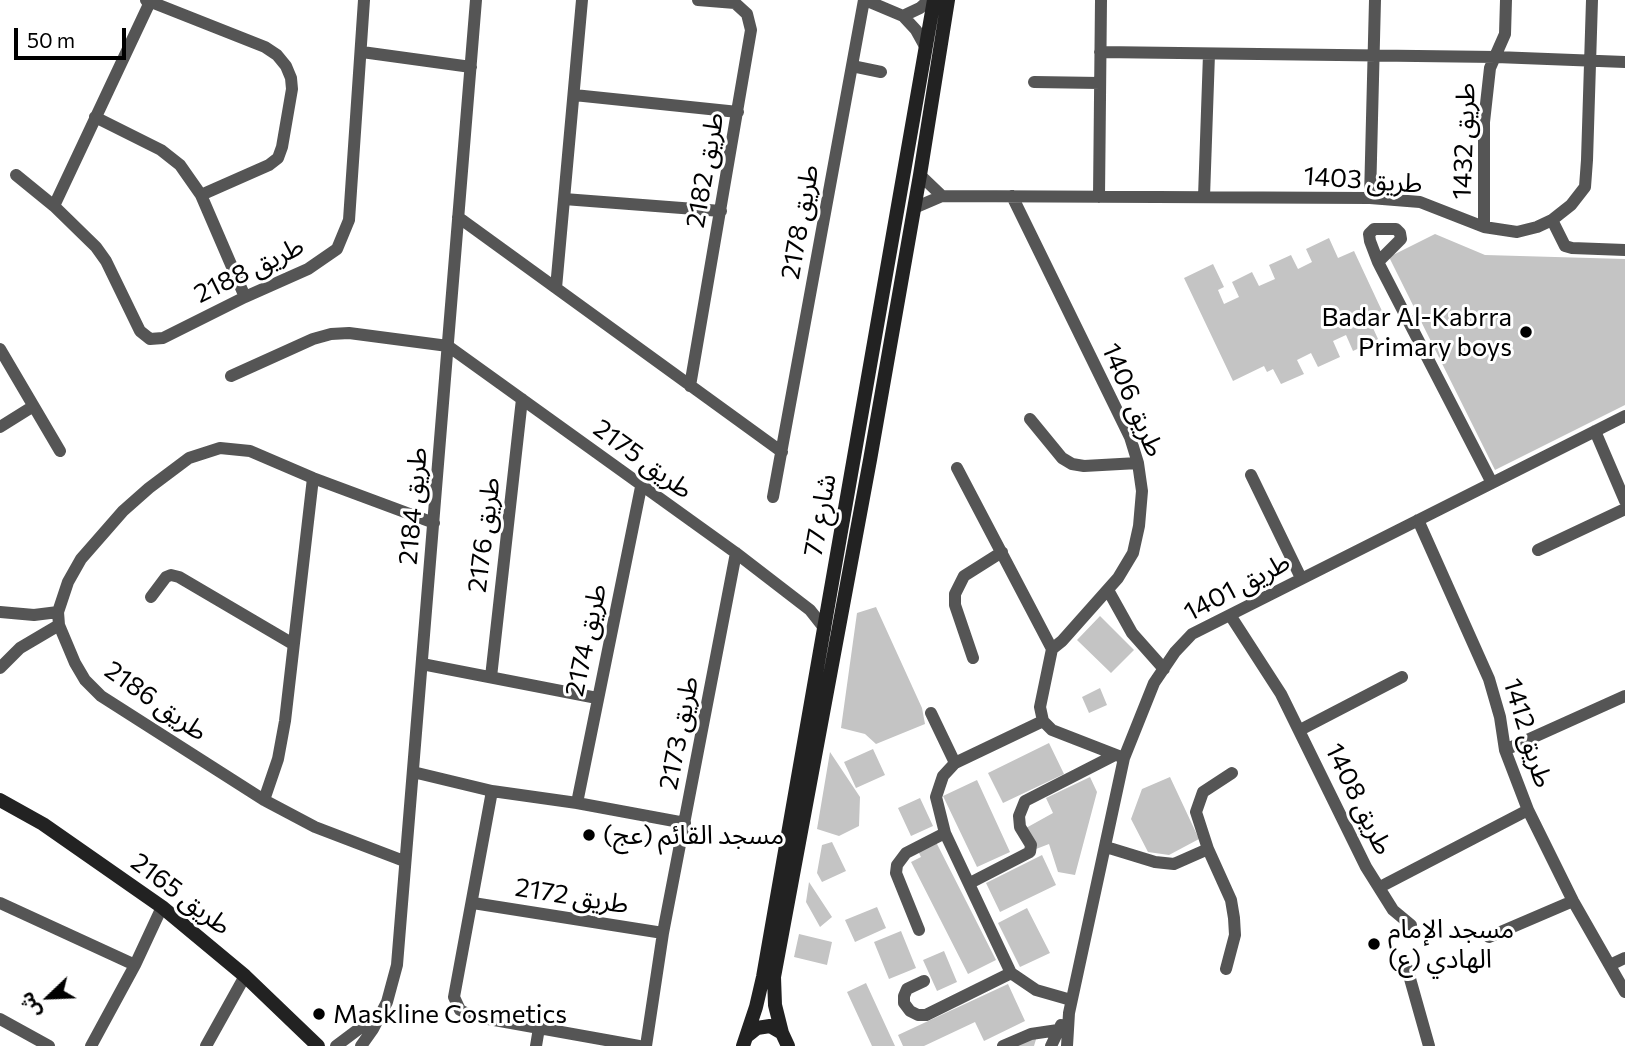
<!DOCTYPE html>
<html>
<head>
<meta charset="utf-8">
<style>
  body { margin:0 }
  #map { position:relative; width:1625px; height:1046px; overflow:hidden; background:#fff; font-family:Commissioner,"Noto Sans Arabic",sans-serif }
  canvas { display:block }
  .north { position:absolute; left:14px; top:962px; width:70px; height:70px; -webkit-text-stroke:5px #fff; paint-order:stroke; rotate:247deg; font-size:19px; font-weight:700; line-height:28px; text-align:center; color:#000 }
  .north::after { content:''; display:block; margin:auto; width:24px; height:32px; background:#000; clip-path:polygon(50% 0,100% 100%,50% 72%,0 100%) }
  .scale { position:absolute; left:14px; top:28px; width:112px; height:32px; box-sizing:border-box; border:4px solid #000; border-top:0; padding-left:9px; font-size:21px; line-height:24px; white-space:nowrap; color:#000; -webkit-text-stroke:5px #fff; paint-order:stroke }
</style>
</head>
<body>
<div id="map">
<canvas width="1625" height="1046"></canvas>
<div class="north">ش</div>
<div class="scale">50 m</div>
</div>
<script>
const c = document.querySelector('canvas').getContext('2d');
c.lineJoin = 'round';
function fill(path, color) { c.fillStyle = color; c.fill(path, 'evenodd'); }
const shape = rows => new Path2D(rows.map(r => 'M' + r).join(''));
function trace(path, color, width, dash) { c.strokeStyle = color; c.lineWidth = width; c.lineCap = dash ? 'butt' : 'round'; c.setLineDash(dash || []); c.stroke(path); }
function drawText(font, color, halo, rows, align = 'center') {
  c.font = font + ' Commissioner,"Noto Sans Arabic",sans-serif'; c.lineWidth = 6; c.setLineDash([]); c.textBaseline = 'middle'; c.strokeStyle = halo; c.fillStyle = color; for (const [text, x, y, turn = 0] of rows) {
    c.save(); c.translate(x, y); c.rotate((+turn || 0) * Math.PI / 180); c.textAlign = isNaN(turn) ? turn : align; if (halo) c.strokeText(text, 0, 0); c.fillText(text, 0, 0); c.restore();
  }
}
const building = shape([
  [1435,234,1485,255,1625,259,1625,405,1495,470,1389,257],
  [1329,238,1338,258,1354,251,1382,311,1368,317,1378,339,1353,351,1346,335,1333,341,1340,357,1318,367,1311,353,1297,360,1304,374,1281,384,1273,369,1267,372,1264,366,1233,381,1184,278,1213,264,1224,287,1218,290,1224,304,1239,297,1232,282,1252,272,1259,286,1275,279,1269,265,1291,255,1298,269,1312,262,1306,249],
  [876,607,922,708,925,724,876,744,865,734,841,728,857,613],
  [1100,616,1134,650,1111,673,1077,640],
  [1100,688,1107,705,1089,713,1082,697],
  [1049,743,1064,774,1003,803,988,773],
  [873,749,885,775,856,788,844,762],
  [830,752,860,797,859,826,839,836,817,829],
  [1090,777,1097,792,1075,875,1058,872,1049,844,1036,849,1026,828,1053,813,1046,798],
  [1170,777,1199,839,1169,855,1148,852,1131,819,1142,789],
  [977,780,1010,852,977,867,943,796],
  [920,798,933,826,911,836,898,808],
  [832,842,846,871,822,882,817,873,822,845],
  [936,842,996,960,968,974,911,862,921,857,918,851],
  [1042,855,1056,885,1000,912,986,883],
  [809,882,832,917,820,927,806,902],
  [877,907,886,928,855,942,845,920],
  [1027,908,1050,953,1020,967,998,923],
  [901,931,916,968,889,979,874,942],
  [799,934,832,942,827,965,794,957],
  [944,951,957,982,937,991,923,960],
  [866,983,895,1046,872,1046,847,992],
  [1008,984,1025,1021,984,1041,975,1022,924,1046,903,1046,898,1035],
  [1037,1036,1034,1046,1011,1046]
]);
const street = shape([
  [146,0,265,47,277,55,286,66,291,78,292,89,282,147,278,158,269,165,201,195],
  [865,0,903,16,916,30,926,48],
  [903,16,920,8,929,0],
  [362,52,471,67],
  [1100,52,1496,57,1625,62],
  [852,66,881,72],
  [1034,82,1100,83],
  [574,95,738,112],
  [95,117,161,150,180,165,201,195,245,297],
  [16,175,54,206,96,247,106,261,140,331,150,339,163,338,245,297,308,269,337,249,349,220,364,0],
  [920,175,942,196],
  [1012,196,1130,437,1138,463,1142,491,1139,526,1133,553,1118,578,1062,641,1052,649,1040,707,1043,721,1052,730,1124,758],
  [1099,197,1101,0],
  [1204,197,1209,54],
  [1370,198,1375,0],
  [564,199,721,211],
  [54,206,150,2],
  [914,208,942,196,1370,198,1420,202,1484,227,1517,232,1537,227,1552,220,1571,205,1585,187,1587,160,1592,0],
  [458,217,782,452],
  [1552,220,1565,246,1572,248,1625,250],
  [1484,227,1484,122,1490,68,1505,34,1506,0],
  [1378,262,1401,239,1400,233,1396,229,1374,229,1369,234,1370,241,1378,262,1380,266,1492,483],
  [556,288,582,0],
  [0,349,60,451],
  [231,376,313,339,331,334,349,333,448,346,736,553,810,610,825,629],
  [690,386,751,30,747,14,735,3,698,0],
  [1030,419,1062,458,1072,464,1084,466,1138,463],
  [0,427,32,407],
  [1595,431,1625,501],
  [957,468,1052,649],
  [1251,475,1301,578],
  [773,497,864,0],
  [1418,520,1489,679,1500,717,1505,750,1528,810,1573,901,1625,992],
  [1538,550,1625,509],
  [1108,590,1132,633,1164,669],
  [151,597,166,577,171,575,179,577,293,644],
  [0,612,34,615,58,612],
  [1230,615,1281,694,1366,867,1393,910,1411,925],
  [973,658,955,605,955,594,964,576,1002,552],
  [422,664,597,698],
  [0,668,20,648,59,625],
  [491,677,522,399],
  [931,713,955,763],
  [1043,721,955,763,943,776,936,797,945,833,1011,973,1036,990,1071,1000],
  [1300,730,1402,677],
  [1505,750,1625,696],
  [413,772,492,791,577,803,685,823],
  [492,791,454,997,460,1010,472,1016,639,1046],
  [264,800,278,759,285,721,313,478],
  [577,803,641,487],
  [1106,847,1155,862,1174,864,1208,849],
  [404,861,315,827,264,800,101,696,85,680,75,663,59,625,58,612,68,582,81,559,123,511,149,488,189,458,220,448,250,451,313,478,434,523],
  [970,883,1030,852,1031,845,1020,827,1019,816,1025,801,1115,755],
  [1380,887,1528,810],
  [0,903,135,965],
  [473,903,663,933],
  [919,930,896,873,897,865,906,853,945,833],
  [1489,937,1573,901],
  [1610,965,1625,958],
  [1407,968,1429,1046],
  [1226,969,1235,935,1234,918,1231,900,1208,849,1196,812,1203,792,1232,773],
  [924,981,907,989,904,996,904,1003,910,1011,918,1015,926,1015,1011,973],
  [0,1019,49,1046],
  [91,1046,135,965,162,907],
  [206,1046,245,976],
  [336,1046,380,1013],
  [361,1046,373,1029,387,1002,397,965,476,0],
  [536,1046,539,1028],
  [646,1046,663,933,736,553],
  [1003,1046,1031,1034,1058,1030],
  [1051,1046,1061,1025],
  [1067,1046,1069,1013,1124,758,1154,683,1175,652,1192,634,1625,416]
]);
const secondary = shape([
  [0,800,43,824,162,907,245,976,318,1046],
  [782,1033,775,1005,774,977,870,460,920,175,948,0],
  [747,1036,757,1028,770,1026,782,1033,788,1046],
  [743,1046,756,1007,763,977,934,0]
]);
const markers = [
  [1526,332,7,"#000"],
  [589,835,7,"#000"],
  [1374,944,7,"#000"],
  [319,1014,7,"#000"]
];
const streetNames = [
  ["طريق 1432",1464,141,-88],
  ["طريق 2182",705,170,-80],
  ["طريق 1403",1363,180,4],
  ["طريق 2178",800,222,-80],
  ["طريق 2188",249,270,-26],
  ["طريق 1406",1133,400,67],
  ["طريق 2175",643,459,36],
  ["طريق 2184",413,506,-85],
  ["شارع 77",820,515,-80],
  ["طريق 2176",484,535,-83],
  ["طريق 1401",1237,587,-28],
  ["طريق 2174",586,640,-78],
  ["طريق 2186",156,701,35],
  ["طريق 2173",679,733,-79],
  ["طريق 1412",1528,733,73],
  ["طريق 1408",1359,799,64],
  ["طريق 2165",181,894,37],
  ["طريق 2172",572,896,9]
];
const poiNames = [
  ["Badar Al-Kabrra",1512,317,"right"],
  ["Primary boys",1512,347,"right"],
  ["مسجد القائم (عج)",603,835],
  ["مسجد الإمام",1388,929],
  ["الهادي (ع)",1388,959],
  ["Maskline Cosmetics",333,1014]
];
fill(building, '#c4c4c4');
trace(street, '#555', 12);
trace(secondary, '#222', 14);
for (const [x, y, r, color] of markers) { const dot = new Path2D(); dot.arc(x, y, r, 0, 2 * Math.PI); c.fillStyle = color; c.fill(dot); trace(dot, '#fff', 2.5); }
drawText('26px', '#000', '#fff', streetNames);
drawText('26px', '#000', '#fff', poiNames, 'left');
</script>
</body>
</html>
